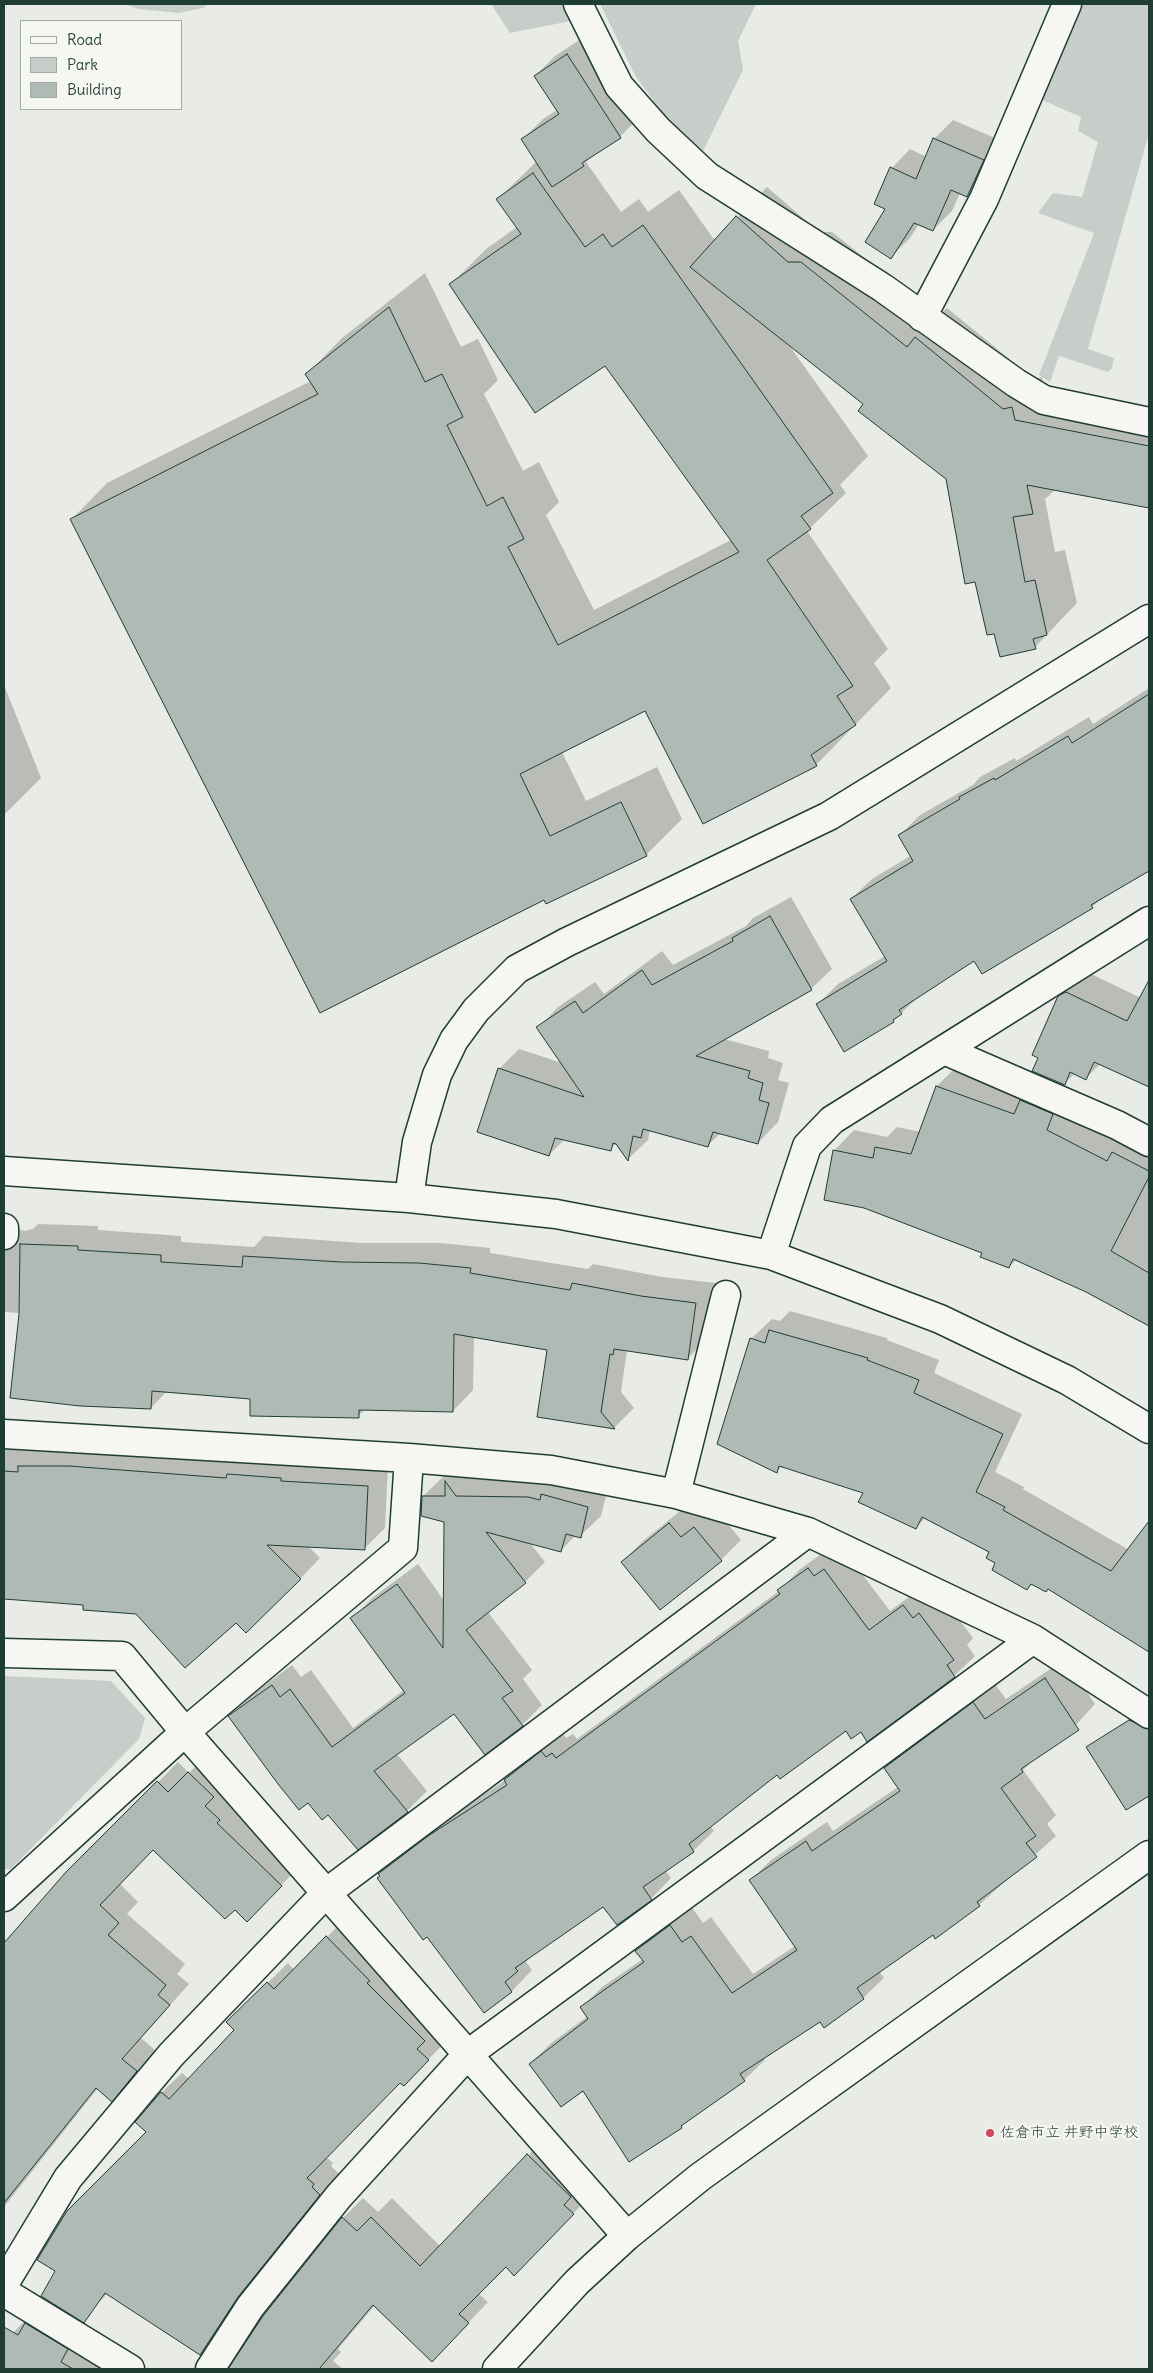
<!DOCTYPE html>
<html>
<head>
<meta charset="utf-8">
<style>
  body { margin:0 }
  #map { position:relative; width:1153px; height:2373px; overflow:hidden; background:#e9ebe7; font-family:Delius,sans-serif }
  canvas { display:block }
  .frame { position:absolute; inset:0; border:5px solid #1f3d34; pointer-events:none }
  .legend { position:absolute; left:20px; top:20px; width:162px; height:90px; box-sizing:border-box; background:#f6f6f2; border:1px solid #a0aca6; margin:0; padding:6px 9px; list-style:none; font-size:15px; color:#1f3d34 }
  .legend li { display:flex; align-items:center; gap:10px; height:25px }
  .legend b { width:25px; border:1px solid #a0aca6 }
</style>
</head>
<body>
<div id="map">
<canvas width="1153" height="2373"></canvas>
<div class="frame"></div>
<ul class="legend">
<li><b style="height:6px;background:#f6f6f2"></b>Road</li>
<li><b style="height:14px;background:#c7cec9"></b>Park</li>
<li><b style="height:14px;background:#b0bab5"></b>Building</li>
</ul>
</div>
<script>
const c = document.querySelector('canvas').getContext('2d');
c.lineJoin = 'round';
function fill(path, color) { c.fillStyle = color; c.fill(path, 'evenodd'); }
const shape = rows => new Path2D(rows.map(r => 'M' + r).join(''));
function trace(path, color, width, dash) { c.strokeStyle = color; c.lineWidth = width; c.lineCap = dash ? 'butt' : 'round'; c.setLineDash(dash || []); c.stroke(path); }
function drawText(font, color, halo, rows, align = 'center') {
  c.font = font + ' Delius,"Klee One",sans-serif'; c.lineWidth = 4.5; c.setLineDash([]); c.textBaseline = 'middle'; c.strokeStyle = halo; c.fillStyle = color; for (const [text, x, y, turn = 0] of rows) {
    c.save(); c.translate(x, y); c.rotate((+turn || 0) * Math.PI / 180); c.textAlign = isNaN(turn) ? turn : align; if (halo) c.strokeText(text, 0, 0); c.fillText(text, 0, 0); c.restore();
  }
}
const green = shape([
  [125,4,209,4,203,8,179,13,139,9],
  [491,4,562,4,571,21,510,33],
  [600,4,756,4,738,41,743,70,703,151,668,120,636,77],
  [1080,4,1149,4,1149,133,1088,349,1114,358,1112,368,1108,372,1059,356,1050,382,1039,375,1094,233,1038,213,1053,193,1082,197,1098,142,1078,131,1081,117,1040,99],
  [4,1676,111,1681,145,1718,139,1739,11,1869,4,1869]
]);
const shadow = shape([
  [587,35,640,116,620,137,597,152,586,162,621,212,639,199,648,212,679,190,715,241,767,187,819,232,832,232,938,316,947,308,1034,379,1042,377,1045,390,1149,410,1149,507,1056,489,1045,499,1055,552,1065,550,1077,603,1035,647,995,632,976,581,947,479,864,404,789,345,868,456,840,485,846,493,807,531,888,649,874,663,891,688,816,765,646,709,562,752,586,801,657,767,682,819,646,855,545,898,72,519,107,483,311,381,307,374,342,338,425,273,461,347,478,339,498,380,484,394,523,471,539,462,559,502,546,515,594,610,731,540,605,364,451,284,486,249,517,227,498,199,537,161,523,139,543,119,557,110,535,76,555,56],
  [953,120,1002,141,986,177,967,196,960,193,952,211,933,230,919,224,910,238,891,257,887,209,892,168,910,149,927,157,934,139],
  [4,685,41,778,4,815],
  [1149,688,1149,858,1118,843,1102,898,1092,907,975,959,920,995,893,1021,817,1005,838,984,885,956,851,899,872,879,912,855,900,835,920,815,973,785,980,777,1015,758,1016,761,1089,717,1093,724],
  [791,897,832,969,811,989,724,1039,769,1051,768,1058,783,1063,778,1080,789,1083,778,1122,758,1143,721,1133,708,1145,650,1129,648,1140,628,1159,617,1143,610,1149,565,1139,549,1155,499,1069,519,1049,562,1063,538,1028,558,1007,595,982,604,994,662,951,673,965,746,926,753,918],
  [1087,972,1141,998,1149,983,1149,1086,1100,1064,1086,1078,1075,1073,1064,1084,1059,997],
  [957,1066,1149,1141,1149,1325,1087,1290,1017,1259,1009,1267,834,1151,854,1130,887,1137,897,1127,921,1132,937,1086],
  [4,1224,24,1231,33,1229,38,1224,98,1226,98,1230,181,1236,181,1242,254,1247,264,1236,362,1243,440,1243,490,1248,490,1253,588,1269,593,1264,662,1277,716,1283,708,1338,687,1359,627,1350,621,1392,634,1408,614,1428,538,1416,548,1349,474,1336,473,1390,453,1411,366,1409,358,1416,252,1398,167,1391,151,1408,21,1313,4,1312],
  [790,1311,887,1338,887,1340,939,1360,934,1373,1022,1414,995,1472,1024,1487,1023,1489,1129,1550,1149,1523,1149,1632,1138,1643,1048,1588,1033,1583,1027,1589,997,1563,991,1551,926,1517,916,1528,864,1492,782,1466,777,1471,751,1339,772,1319,780,1321],
  [4,1442,388,1466,385,1528,364,1549,308,1546,320,1558,300,1579,236,1621,136,1613,85,1604,4,1598],
  [466,1462,608,1487,601,1516,580,1536,576,1535,561,1550,530,1543,545,1562,525,1582,487,1611,532,1670,523,1679,542,1705,522,1725,454,1713,397,1754,427,1791,407,1811,358,1848,328,1814,230,1716,250,1696,292,1665,301,1677,311,1670,353,1728,404,1690,352,1619,372,1598,418,1564,445,1602,446,1521,423,1496,444,1476,452,1476],
  [690,1503,702,1518,714,1507,741,1540,721,1560,622,1562,643,1541],
  [828,1549,844,1550,890,1611,924,1586,940,1594,973,1638,967,1645,975,1656,954,1676,867,1740,861,1730,846,1730,777,1773,710,1826,714,1831,693,1851,665,1870,671,1878,651,1899,617,1924,604,1905,535,1952,526,1962,532,1970,512,1991,485,2011,380,1874,400,1853,450,1816,506,1780,525,1760,562,1732,566,1738,573,1734,577,1739,779,1591,799,1570],
  [1065,1659,1095,1704,1063,1739,1035,1758,1023,1770,1056,1815,1047,1824,1056,1836,979,1905,879,1971,884,1978,863,1998,824,2026,820,2021,763,2058,765,2060,744,2080,692,2116,681,2127,583,2089,530,2064,550,2044,588,2016,582,2007,602,1987,643,1959,637,1951,657,1930,691,1906,703,1923,711,1917,753,1974,795,1946,751,1880,771,1860,827,1822,833,1831,898,1787,886,1768,906,1748,994,1683,1006,1699],
  [1149,1715,1149,1794,1127,1808,1132,1732],
  [209,1753,301,1865,247,1920,235,1908,153,1849,120,1884,138,1902,127,1914,185,1964,177,1974,189,1984,141,2038,156,2051,112,2100,98,2088,4,2207,4,1945,38,1904,178,1762,189,1773],
  [347,1917,448,2039,424,2064,400,2081,326,2157,333,2163,331,2166,339,2174,258,2276,220,2333,200,2354,108,2293,98,2303,148,2131,161,2093,182,2073,190,2080,236,2030,228,2022,288,1963,294,1970],
  [548,2135,593,2193,534,2254,506,2265,478,2293,488,2302,452,2340,375,2305,338,2349,341,2352,333,2361,343,2369,230,2369,264,2317,343,2218,363,2198,378,2212,392,2198,440,2246],
  [33,2312,130,2369,4,2369,4,2348,13,2333]
]);
const building = shape([
  [567,54,621,138,582,163,584,166,552,187,521,139,559,114,534,76,567,54],
  [933,138,984,160,967,197,951,190,933,231,914,223,891,259,865,242,885,209,874,204,890,167,916,179,933,138],
  [533,173,585,247,603,234,612,247,643,225,833,493,801,516,811,529,767,560,853,686,837,696,856,725,811,755,817,766,703,824,645,711,520,774,550,836,621,802,647,856,546,904,544,900,320,1013,70,519,318,394,305,374,389,307,425,382,442,374,463,417,447,425,487,506,503,497,524,539,508,547,558,645,739,552,605,366,535,413,449,284,521,234,496,199,533,173],
  [736,216,788,262,801,262,907,347,915,337,1003,409,1012,407,1015,420,1149,446,1149,508,1027,485,1033,514,1013,517,1025,582,1035,580,1047,635,1033,639,1036,649,1000,657,994,634,987,635,975,582,965,584,946,479,858,411,863,404,690,267,736,216],
  [1149,694,1149,871,1091,905,1093,908,982,974,974,961,899,1010,902,1014,893,1020,894,1022,844,1052,816,1004,887,961,850,899,913,861,898,835,960,799,959,797,994,778,995,780,1068,736,1072,743,1149,694],
  [770,916,812,990,696,1056,750,1071,748,1078,763,1083,759,1100,769,1103,758,1144,713,1132,708,1147,643,1129,641,1138,633,1136,628,1161,616,1144,613,1143,611,1151,555,1138,549,1156,477,1132,498,1068,584,1097,536,1027,575,1001,583,1013,642,970,652,985,733,941,732,938,770,916],
  [1149,980,1149,1087,1094,1062,1086,1080,1070,1072,1065,1085,1032,1071,1038,1058,1032,1055,1058,996,1066,992,1127,1021,1149,980],
  [936,1086,1014,1114,1020,1100,1053,1114,1047,1130,1107,1161,1112,1152,1149,1171,1149,1177,1111,1251,1149,1273,1149,1326,1086,1292,1013,1259,1009,1268,980,1257,982,1253,864,1208,824,1200,833,1150,873,1158,875,1147,911,1154,936,1086],
  [20,1244,78,1246,78,1250,161,1255,161,1262,242,1267,243,1256,341,1262,419,1263,471,1268,470,1273,570,1290,572,1283,641,1296,696,1303,688,1360,614,1349,613,1355,610,1354,601,1412,615,1429,537,1417,547,1350,454,1334,453,1412,359,1410,359,1418,250,1416,250,1399,152,1391,151,1409,80,1406,10,1398,19,1314,20,1244],
  [769,1330,868,1358,867,1360,919,1380,914,1393,1003,1434,976,1492,1005,1507,1003,1510,1111,1571,1149,1521,1149,1652,1048,1589,1046,1592,1031,1584,1027,1590,992,1570,995,1563,986,1558,989,1552,922,1517,916,1529,858,1502,863,1493,779,1466,777,1473,717,1444,750,1338,765,1343,769,1330],
  [18,1466,69,1466,226,1478,227,1474,281,1478,281,1481,368,1486,365,1550,267,1545,301,1579,246,1633,236,1623,185,1668,136,1614,83,1610,83,1605,4,1599,4,1471,18,1472,18,1466],
  [445,1481,456,1496,528,1497,540,1500,541,1494,588,1507,581,1538,566,1534,561,1552,486,1532,526,1583,466,1630,513,1691,502,1698,523,1726,485,1755,454,1714,374,1771,408,1812,358,1850,328,1815,322,1820,308,1803,299,1810,278,1784,228,1716,272,1685,280,1697,290,1689,332,1747,405,1693,350,1618,397,1584,443,1648,444,1522,421,1516,422,1496,445,1496,445,1481],
  [669,1523,681,1537,694,1527,722,1561,660,1610,621,1562,669,1523],
  [808,1568,814,1576,824,1569,869,1630,903,1605,913,1618,919,1613,954,1660,947,1665,955,1677,867,1742,861,1732,851,1739,846,1731,780,1779,777,1775,689,1844,694,1852,643,1887,652,1900,617,1925,603,1907,515,1968,518,1971,505,1982,512,1992,484,2013,427,1937,423,1940,377,1878,380,1876,378,1874,428,1836,507,1785,504,1780,541,1751,546,1757,552,1753,556,1758,780,1594,777,1590,808,1568],
  [1045,1678,1079,1730,1021,1769,1023,1772,1001,1788,1036,1836,1026,1843,1037,1857,977,1902,980,1906,935,1939,933,1935,857,1988,864,1999,824,2028,820,2022,740,2074,745,2081,681,2126,682,2128,629,2162,583,2091,561,2107,529,2064,588,2019,580,2007,644,1962,635,1951,670,1925,682,1942,691,1936,732,1993,797,1950,749,1880,806,1841,812,1851,900,1791,884,1768,973,1702,985,1719,1045,1678],
  [1129,1720,1149,1729,1149,1796,1126,1810,1086,1747,1129,1720],
  [188,1772,214,1797,205,1806,220,1820,217,1823,282,1886,247,1922,235,1910,225,1919,153,1850,100,1905,119,1923,108,1935,166,1985,158,1995,170,2005,122,2059,137,2071,112,2102,96,2088,4,2203,4,1943,66,1872,157,1781,168,1792,188,1772],
  [326,1936,370,1981,367,1983,425,2041,417,2049,429,2060,404,2086,400,2083,307,2178,314,2184,312,2187,320,2195,238,2297,200,2355,105,2293,84,2323,41,2296,55,2271,37,2260,67,2211,146,2132,135,2122,161,2092,169,2099,234,2030,226,2022,267,1982,274,1989,326,1936],
  [527,2154,571,2197,564,2205,574,2214,514,2276,506,2267,459,2314,469,2323,432,2362,373,2305,319,2369,228,2369,263,2316,342,2217,357,2231,371,2217,420,2266,527,2154],
  [25,2323,68,2349,61,2362,73,2369,4,2369,4,2327,18,2335,25,2323]
]);
const minor = shape([
  [578,4,619,86,658,130,707,176,883,288,1016,383,1044,400,1149,422],
  [922,317,984,199,1067,4],
  [944,1050,1117,1125,1149,1142],
  [4,1171,409,1198,556,1214,771,1255,940,1319,1067,1380,1149,1429],
  [409,1198,417,1142,437,1075,454,1040,476,1010,517,969,567,942,829,816,1149,619],
  [4,1235,4,1228],
  [771,1255,807,1146,832,1120,1149,921],
  [4,1434,409,1458,551,1470,676,1494,808,1532,1033,1639,1149,1714],
  [676,1494,726,1295],
  [4,1653,122,1656,185,1732,627,2236],
  [4,1897,185,1732,403,1548,409,1458],
  [4,2284,68,2178,171,2055,326,1893,808,1532],
  [4,2292,130,2369],
  [210,2369,250,2307,339,2196,468,2054,1033,1639],
  [497,2369,577,2282,627,2236,700,2177,1149,1855]
]);
const markers = [
  [990,2133,5,"#d1495b"]
];
const poiNames = [
  ["佐倉市立 井野中学校",1000,2133]
];
fill(green, '#c7cec9');
fill(shadow, '#0003');
fill(building, '#b0bab5');
trace(building, '#1f3d34', 1);
trace(minor, '#1f3d34', 31);
trace(minor, '#f6f6f2', 28);
for (const [x, y, r, color] of markers) { const dot = new Path2D(); dot.arc(x, y, r, 0, 2 * Math.PI); c.fillStyle = color; c.fill(dot); trace(dot, '#f6f6f2', 2); }
drawText('15px', '#1f3d34', '#f6f6f2', poiNames, 'left');
</script>
</body>
</html>
